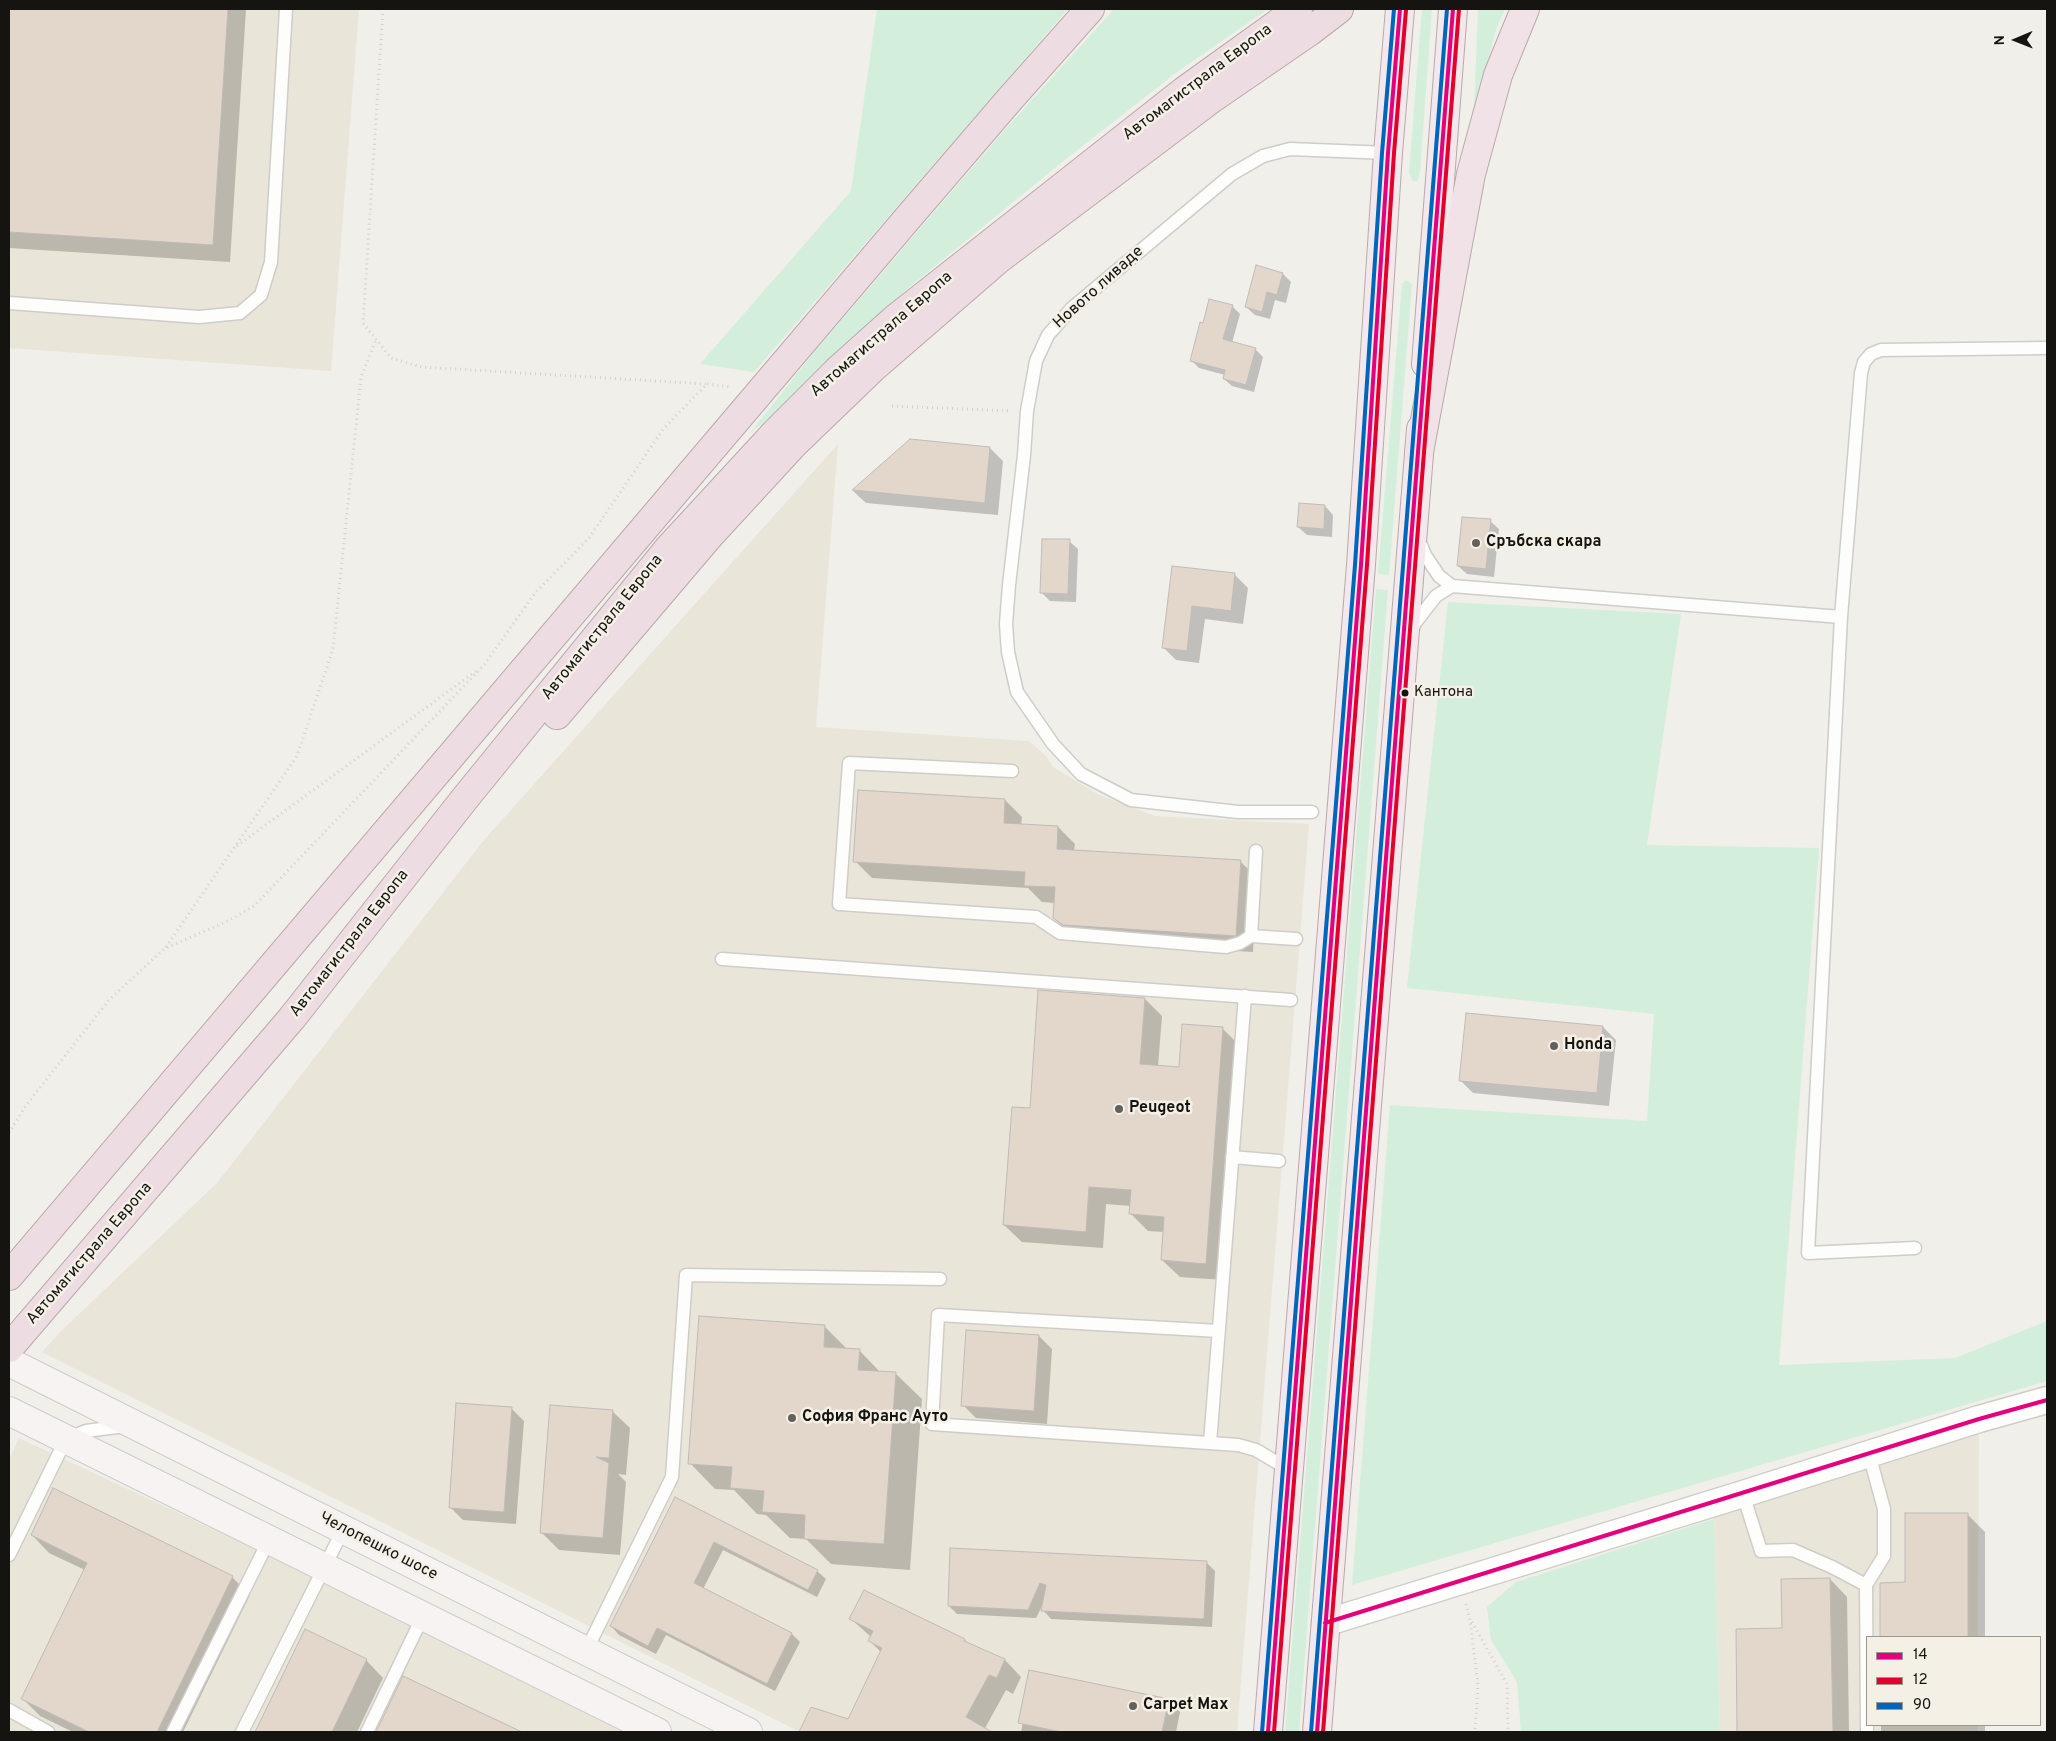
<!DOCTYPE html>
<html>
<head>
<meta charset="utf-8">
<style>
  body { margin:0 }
  #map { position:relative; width:2056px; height:1741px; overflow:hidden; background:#f0efea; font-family:Overpass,sans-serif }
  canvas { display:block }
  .frame { position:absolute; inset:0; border:10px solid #151411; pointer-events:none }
  .legend { position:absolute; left:1866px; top:1636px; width:175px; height:90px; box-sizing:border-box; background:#f4f0e6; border:1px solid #9b9891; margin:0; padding:6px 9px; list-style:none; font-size:15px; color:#151411 }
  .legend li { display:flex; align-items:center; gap:10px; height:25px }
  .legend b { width:25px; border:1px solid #9b9891 }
  .north { position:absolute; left:1991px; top:15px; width:50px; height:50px; -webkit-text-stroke:4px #f4f0e6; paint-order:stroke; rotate:269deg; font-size:14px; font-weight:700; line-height:20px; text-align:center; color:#151411 }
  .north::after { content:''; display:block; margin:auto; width:18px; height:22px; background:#151411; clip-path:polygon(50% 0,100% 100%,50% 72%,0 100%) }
</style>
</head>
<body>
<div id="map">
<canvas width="2056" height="1741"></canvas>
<div class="frame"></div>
<ul class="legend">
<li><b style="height:6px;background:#e5007d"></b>14</li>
<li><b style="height:6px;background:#e4002b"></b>12</li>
<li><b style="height:6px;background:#0065bd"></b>90</li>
</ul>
<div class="north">N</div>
</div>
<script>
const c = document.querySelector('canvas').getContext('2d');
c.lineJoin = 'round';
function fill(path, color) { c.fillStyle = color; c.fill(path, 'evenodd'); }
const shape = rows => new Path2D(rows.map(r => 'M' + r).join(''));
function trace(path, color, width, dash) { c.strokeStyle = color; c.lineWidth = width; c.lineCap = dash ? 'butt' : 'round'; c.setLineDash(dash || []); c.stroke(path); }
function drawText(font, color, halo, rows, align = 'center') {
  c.font = font + ' Overpass,sans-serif'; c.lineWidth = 5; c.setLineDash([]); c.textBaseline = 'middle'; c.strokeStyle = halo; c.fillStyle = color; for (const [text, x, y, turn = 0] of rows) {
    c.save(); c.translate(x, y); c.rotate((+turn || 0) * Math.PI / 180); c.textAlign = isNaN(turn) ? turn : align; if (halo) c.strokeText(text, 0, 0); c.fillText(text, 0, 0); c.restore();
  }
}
const built = shape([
  [9,9,359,9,331,371,9,348],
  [838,444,816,727,1029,741,1046,756,1053,767,1099,795,1155,816,1309,824,1237,1732,800,1732,42,1352,60,1332,217,1183,484,840],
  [1979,1419,1978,1637,1867,1637,1867,1725,1977,1725,1977,1732,1720,1732,1714,1519,1705,1506],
  [19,1438,392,1613,624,1732,9,1732,9,1460]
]);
const green = shape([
  [877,9,1068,9,754,372,700,364,851,191],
  [1114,9,1268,9,1177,72,1061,163,907,289,786,405,750,433,815,351,1001,134],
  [1422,9,1432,9,1420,172,1417,182,1412,180,1409,172],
  [1478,9,1505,9,1496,30,1474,111],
  [1406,280,1412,284,1389,575,1378,574,1402,284],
  [1376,589,1388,590,1299,1732,1285,1732],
  [1448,602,1681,614,1647,845,1819,848,1779,1365,1955,1358,2047,1321,2047,1381,1352,1585,1390,1105,1647,1121,1654,1014,1407,988],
  [1714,1519,1720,1732,1521,1732,1517,1682,1491,1640,1487,1607,1516,1582]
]);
const shadow = shape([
  [9,9,246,9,230,262,9,248],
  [1283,274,1291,282,1286,303,1275,300,1270,319,1255,315,1246,307],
  [1232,306,1240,314,1232,343,1255,349,1263,357,1254,392,1232,386,1224,379,1225,375,1199,368,1191,360,1204,324],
  [911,441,990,448,1003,461,998,515,866,503,853,491],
  [1325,506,1333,515,1332,537,1307,535,1298,527],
  [1490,521,1499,529,1494,577,1467,574,1458,566],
  [1069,541,1078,549,1076,602,1050,601,1041,592],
  [1173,567,1235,575,1248,588,1243,624,1205,619,1199,663,1176,660,1163,647],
  [1005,800,1022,817,1021,825,1058,827,1075,844,1074,851,1240,861,1257,878,1253,952,1081,942,1071,935,1054,918,1055,903,1042,902,1028,888,872,878,855,861],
  [1145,999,1162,1016,1158,1066,1180,1068,1222,1028,1240,1046,1223,1280,1180,1277,1162,1260,1164,1232,1148,1231,1131,1214,1131,1206,1106,1204,1103,1248,1022,1242,1004,1225,1031,1109],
  [1603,1027,1616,1040,1609,1106,1473,1093,1460,1080],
  [825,1327,848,1350,859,1350,881,1373,896,1374,922,1399,910,1570,831,1564,806,1539,790,1538,766,1515,757,1514,734,1490,715,1489,690,1463],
  [1039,1336,1052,1349,1047,1424,976,1418,963,1405],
  [511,1408,524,1421,516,1524,463,1520,450,1507],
  [612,1411,630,1428,626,1475,618,1474,626,1482,620,1555,559,1550,542,1533],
  [675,1499,817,1571,826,1579,817,1597,723,1550,703,1589,792,1634,800,1642,775,1691,666,1635,656,1654,619,1635,611,1626],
  [1967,1514,1985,1532,1985,1637,1881,1637,1881,1584,1906,1584],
  [32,1535,232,1577,250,1595,183,1732,73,1732,40,1716,23,1699,85,1570,49,1553],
  [952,1549,1206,1562,1215,1571,1212,1627,1051,1619,1043,1610,1043,1604,1036,1618,957,1614,949,1606],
  [1830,1579,1847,1597,1849,1732,1738,1732,1737,1630,1783,1629],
  [864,1591,965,1640,969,1645,1005,1660,1021,1677,1013,1694,1006,1690,984,1730,987,1732,806,1732,802,1728,849,1721,882,1653,870,1641,871,1637,851,1619],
  [305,1631,366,1660,383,1678,357,1732,257,1732],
  [1033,1672,1168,1700,1180,1712,1176,1732,1021,1732],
  [404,1678,516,1731,517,1732,377,1732],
  [1881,1725,1985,1725,1985,1732,1881,1732]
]);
const building = shape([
  [9,9,228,9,213,245,9,232,9,9],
  [1256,265,1283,273,1277,295,1267,292,1262,312,1245,307,1256,265],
  [1209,299,1233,305,1223,339,1256,348,1246,385,1223,379,1225,370,1190,361,1200,322,1203,323,1209,299],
  [910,439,990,447,985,503,852,490,910,439],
  [1299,503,1325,505,1324,529,1297,527,1299,503],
  [1462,517,1491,519,1486,569,1457,566,1462,517],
  [1042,539,1070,539,1068,594,1040,593,1042,539],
  [1172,566,1235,573,1231,611,1192,606,1187,651,1162,648,1172,566],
  [858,790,1005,799,1004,823,1058,826,1057,849,1241,860,1236,936,1063,925,1053,918,1055,887,1024,886,1025,872,853,862,858,790],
  [1038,990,1145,998,1140,1064,1179,1067,1182,1024,1223,1027,1206,1264,1161,1260,1164,1217,1129,1214,1131,1190,1089,1187,1086,1232,1003,1225,1012,1107,1030,1108,1038,990],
  [1466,1013,1603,1026,1597,1093,1459,1081,1466,1013],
  [699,1316,825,1325,824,1347,860,1349,858,1370,896,1372,884,1544,804,1539,805,1515,762,1512,764,1491,730,1488,732,1467,688,1464,699,1316],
  [966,1330,1039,1335,1034,1411,961,1406,966,1330],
  [456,1403,512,1407,504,1512,449,1508,456,1403],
  [550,1405,613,1410,609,1458,596,1457,609,1463,603,1538,540,1533,550,1405],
  [53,1488,233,1576,157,1732,89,1732,21,1699,87,1563,31,1535,53,1488],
  [675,1497,818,1570,808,1590,714,1542,694,1583,792,1633,767,1684,657,1628,648,1646,610,1626,675,1497],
  [1905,1513,1968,1513,1968,1637,1880,1637,1880,1583,1905,1582,1905,1513],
  [950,1548,1207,1561,1204,1619,1041,1611,1046,1585,1040,1583,1028,1610,948,1606,950,1548],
  [1830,1578,1833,1732,1737,1732,1736,1629,1782,1628,1781,1579,1830,1578],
  [864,1590,965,1639,964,1641,1005,1659,997,1678,989,1675,966,1717,992,1732,799,1732,811,1707,848,1719,882,1648,868,1641,873,1631,849,1619,864,1590],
  [305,1629,367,1659,332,1732,255,1732,305,1629],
  [1029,1670,1169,1699,1162,1732,1061,1732,1018,1723,1029,1670],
  [403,1676,522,1732,376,1732,403,1676]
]);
const path = shape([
  [383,9,363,323,391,358,422,367,706,384],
  [892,406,1011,411],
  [237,846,476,671],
  [166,947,297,756,333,649,361,377,376,340],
  [9,1133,27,1104,109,1000,164,949,230,920,254,906,484,665,535,593,589,538,664,428,707,384,732,387],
  [1466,1604,1470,1620,1478,1685,1475,1732],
  [1472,1622,1507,1684,1508,1732]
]);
const service = shape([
  [9,303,199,317,240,313,261,295,271,262,286,9],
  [1419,540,1425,555,1439,576,1452,586,1841,617],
  [1412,631,1415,623,1436,596,1452,586],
  [1012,771,849,763,839,904,1036,917,1060,933,1226,947,1240,943,1251,936],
  [1312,812,1238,812,1131,800,1081,774,1053,744,1017,692,1008,652,1006,624,1009,585,1024,455,1027,411,1036,361,1048,335,1072,308,1232,174,1263,156,1290,149,1388,153],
  [1256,851,1251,936,1296,939],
  [722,959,1291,1000],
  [1232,1157,1279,1161],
  [1915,1248,1808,1253,1841,617,1861,373,1864,362,1871,354,1881,350,2047,348],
  [1219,1331,938,1315,932,1424,1238,1445,1256,1450,1288,1469],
  [1210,1443,1245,996],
  [1743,1494,1761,1551,1793,1550,1832,1567,1866,1585],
  [9,1555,66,1439,86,1431,125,1426],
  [586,1651,672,1477,686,1275,940,1279],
  [9,1710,48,1732],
  [173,1732,269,1540],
  [242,1732,343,1530],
  [367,1732,423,1616],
  [1867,1732,1866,1585,1884,1556,1884,1509,1869,1454]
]);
const minor = shape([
  [1325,1623,1743,1494,1979,1419,2047,1400]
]);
const secondary = shape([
  [9,1362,748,1732],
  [9,1411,657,1732]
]);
const primary = shape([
  [1426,364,1453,9],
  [1268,1732,1361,565,1388,153,1400,9],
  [1317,1732,1421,429]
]);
const trunk = shape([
  [1419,452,1471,174,1498,75,1525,9]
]);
const motorway = shape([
  [557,715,711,534,793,445,873,368,1000,258,1210,100,1309,32,1339,9],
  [9,1276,907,219,1010,99,1090,9],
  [9,1348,292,1018,466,797,668,549,775,433,837,371,896,318,1184,91,1298,9]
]);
const bus1 = shape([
  [1325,1623,1979,1419,2047,1400],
  [1268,1732,1361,565,1388,153,1400,9],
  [1317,1732,1453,9]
]);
const bus2 = shape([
  [1274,1732,1367,565,1394,153,1406,10],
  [1323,1732,1459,9]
]);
const bus3 = shape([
  [1262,1732,1355,565,1382,153,1394,9],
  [1311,1732,1447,9]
]);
const markers = [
  [1476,543,5,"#62615d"],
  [1405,693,4.5,"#151411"],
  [1554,1046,5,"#62615d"],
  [1119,1109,5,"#62615d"],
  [792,1418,5,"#62615d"],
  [1133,1706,5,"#62615d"]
];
const busNames = [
  ["Кантона",1414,693]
];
const streetNames = [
  ["Автомагистрала Европа",1198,83,-37],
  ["Новото ливаде",1099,288,-42],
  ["Автомагистрала Европа",882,335,-41],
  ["Автомагистрала Европа",603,628,-51],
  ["Автомагистрала Европа",350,944,-52],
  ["Автомагистрала Европа",90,1254,-49],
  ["Челопешко шосе",378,1547,27]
];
const poiNames = [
  ["Сръбска скара",1486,543],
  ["Honda",1564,1046],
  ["Peugeot",1129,1109],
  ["София Франс Ауто",802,1418],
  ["Carpet Max",1143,1706]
];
fill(built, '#eae5d9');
fill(green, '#d3efdb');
fill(shadow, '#0003');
fill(building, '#e3d6ca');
trace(building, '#bebcb9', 1);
trace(service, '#cecdc9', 15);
trace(minor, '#cecdc9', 29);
trace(secondary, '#cecdc9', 30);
trace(primary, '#baa9ab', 30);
trace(trunk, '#baa9ab', 30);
trace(motorway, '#baa9ab', 30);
trace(path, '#d0d0cf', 3, [1, 4]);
trace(service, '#fdfdfc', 12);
trace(minor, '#fdfdfc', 26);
trace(secondary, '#f8f3f3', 28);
trace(primary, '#f3e9ec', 28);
trace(trunk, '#f0e2e6', 28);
trace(motorway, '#eddce1', 28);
trace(bus1, '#e5007d', 4);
trace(bus2, '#e4002b', 4);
trace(bus3, '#0065bd', 4);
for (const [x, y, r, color] of markers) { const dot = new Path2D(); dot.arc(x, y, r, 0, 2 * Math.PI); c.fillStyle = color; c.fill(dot); trace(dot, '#f4f0e6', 2); }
drawText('15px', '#151411', '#f4f0e6', busNames, 'left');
drawText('16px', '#151411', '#f4f0e6', streetNames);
drawText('bold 16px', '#151411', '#f4f0e6', poiNames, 'left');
</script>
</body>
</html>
